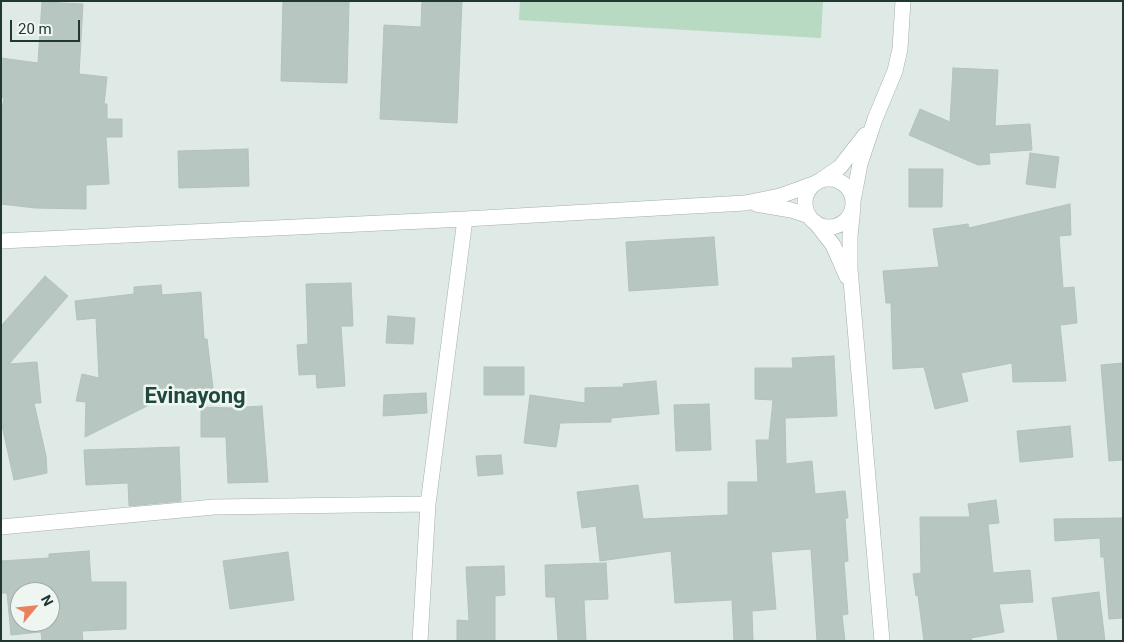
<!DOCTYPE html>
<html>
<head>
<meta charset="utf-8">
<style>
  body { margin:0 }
  #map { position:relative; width:1124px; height:642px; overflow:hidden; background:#dfe9e5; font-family:Roboto,sans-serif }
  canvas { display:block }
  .frame { position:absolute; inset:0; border:2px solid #213832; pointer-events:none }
  .north { position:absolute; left:10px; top:582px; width:50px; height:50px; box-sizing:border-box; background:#eff6f2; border:1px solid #9daaa5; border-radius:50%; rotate:62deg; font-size:14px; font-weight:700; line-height:20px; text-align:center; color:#213832 }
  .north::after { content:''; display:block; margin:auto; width:18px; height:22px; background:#e9825c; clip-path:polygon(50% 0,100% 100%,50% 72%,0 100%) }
  .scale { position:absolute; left:10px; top:20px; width:70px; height:22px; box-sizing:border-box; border:2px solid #213832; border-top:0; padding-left:6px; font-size:15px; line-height:18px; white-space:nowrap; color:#213832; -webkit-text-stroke:4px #eff6f2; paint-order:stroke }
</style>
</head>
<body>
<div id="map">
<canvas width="1124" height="642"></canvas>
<div class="frame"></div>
<div class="north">N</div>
<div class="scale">20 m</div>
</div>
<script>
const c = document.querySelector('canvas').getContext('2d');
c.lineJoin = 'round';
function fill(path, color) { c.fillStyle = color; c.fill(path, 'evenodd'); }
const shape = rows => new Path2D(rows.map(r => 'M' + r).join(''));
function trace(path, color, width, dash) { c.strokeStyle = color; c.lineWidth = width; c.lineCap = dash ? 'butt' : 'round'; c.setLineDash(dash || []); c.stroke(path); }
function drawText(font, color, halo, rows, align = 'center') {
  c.font = font + ' Roboto,sans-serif'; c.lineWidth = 5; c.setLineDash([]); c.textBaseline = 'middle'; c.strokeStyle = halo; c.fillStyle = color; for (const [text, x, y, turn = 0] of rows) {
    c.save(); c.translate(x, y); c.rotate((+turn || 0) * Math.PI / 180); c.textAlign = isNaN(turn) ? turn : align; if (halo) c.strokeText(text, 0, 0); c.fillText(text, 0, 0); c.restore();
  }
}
const green = shape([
  [520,1,823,1,821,38,519,20]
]);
const building = shape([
  [283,1,349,1,347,83,281,81,283,1],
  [422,1,462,1,457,123,380,119,384,25,421,27,422,1],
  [42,2,83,4,79,74,107,77,104,104,107,104,107,119,122,119,122,137,106,137,109,184,86,185,86,209,35,208,1,204,1,116,4,98,1,97,1,58,38,63,42,2],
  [953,68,998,70,995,126,1030,124,1032,150,989,153,990,164,978,165,909,135,920,109,950,122,953,68],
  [248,149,249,186,179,188,178,151,248,149],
  [1030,153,1059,157,1055,188,1026,184,1030,153],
  [909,169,943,169,942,207,909,207,909,169],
  [1070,204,1071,235,1059,236,1063,288,1074,287,1077,323,1060,325,1066,381,1013,382,1012,363,961,373,968,401,935,409,924,367,893,369,891,303,886,303,883,271,939,267,933,229,968,224,969,228,1070,204],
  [714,237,718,285,629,291,626,242,714,237],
  [45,276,68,296,9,364,37,362,41,403,34,403,46,456,47,473,14,480,1,421,1,326,45,276],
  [351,283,353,326,341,326,345,386,317,388,316,374,299,375,297,345,308,344,306,284,351,283],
  [161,285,162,295,201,292,204,339,207,339,213,388,151,394,155,402,85,437,86,402,76,401,82,374,99,378,96,318,77,320,75,301,134,294,134,287,161,285],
  [388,316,415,318,413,344,386,343,388,316],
  [834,356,837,416,785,418,786,464,812,461,815,494,845,491,848,518,845,518,848,561,844,562,848,614,842,615,845,641,817,641,811,549,771,552,776,609,752,611,753,641,734,641,732,600,675,603,671,551,600,561,596,526,582,528,577,492,638,485,643,519,728,515,728,482,758,482,756,440,769,440,773,400,755,399,755,368,793,368,792,358,834,356],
  [1123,363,1123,460,1109,461,1101,365,1123,363],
  [484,367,524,367,524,395,484,395,484,367],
  [656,381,659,414,611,418,611,422,560,423,556,447,524,443,530,395,585,403,585,388,624,387,623,384,656,381],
  [426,393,427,413,383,416,384,395,426,393],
  [709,404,711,450,676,451,674,405,709,404],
  [262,406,268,482,228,483,226,437,201,437,201,407,232,408,262,406],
  [1070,426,1073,457,1020,462,1017,431,1070,426],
  [179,447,181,501,129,506,128,483,86,485,84,450,179,447],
  [501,455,503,474,478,476,476,456,501,455],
  [996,500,999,523,988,524,993,573,1030,570,1033,602,999,604,1004,632,971,638,972,641,924,641,918,595,916,596,913,574,921,573,920,517,970,517,968,504,996,500],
  [1123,518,1123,618,1109,619,1104,557,1101,557,1100,538,1055,541,1054,519,1123,518],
  [89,551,91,582,126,582,126,629,82,631,83,641,42,641,41,632,11,635,7,593,1,593,1,561,49,558,49,554,89,551],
  [20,592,50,592,50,622,20,622,20,592],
  [288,552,294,600,230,609,223,561,288,552],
  [606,563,608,599,584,600,586,641,558,641,555,597,546,597,545,565,606,563],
  [504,566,505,595,495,596,495,641,457,641,457,620,469,621,466,567,504,566],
  [1099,592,1105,641,1058,641,1052,598,1099,592]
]);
const minor = shape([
  '805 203a24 24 0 1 1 48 0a24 24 0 1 1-48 0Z',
  [821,180,840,167,865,135],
  [853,201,860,164,875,119,895,71,900,49,903,1],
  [756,204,791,210,809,216],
  [853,207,850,236,850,269,882,641],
  [815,222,833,245,847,277],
  [1,241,465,219,745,203,780,196,816,183],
  [1,527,214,507,428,504],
  [420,641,428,504,465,219]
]);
const townNames = [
  ["Evinayong",195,397]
];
fill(green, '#b8d9c2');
fill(building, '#b7c6c0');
trace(building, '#b2c2bb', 1);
trace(minor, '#a2b0ac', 16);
trace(minor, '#fff', 15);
drawText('bold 22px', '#1e483f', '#eff6f2', townNames);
</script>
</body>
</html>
